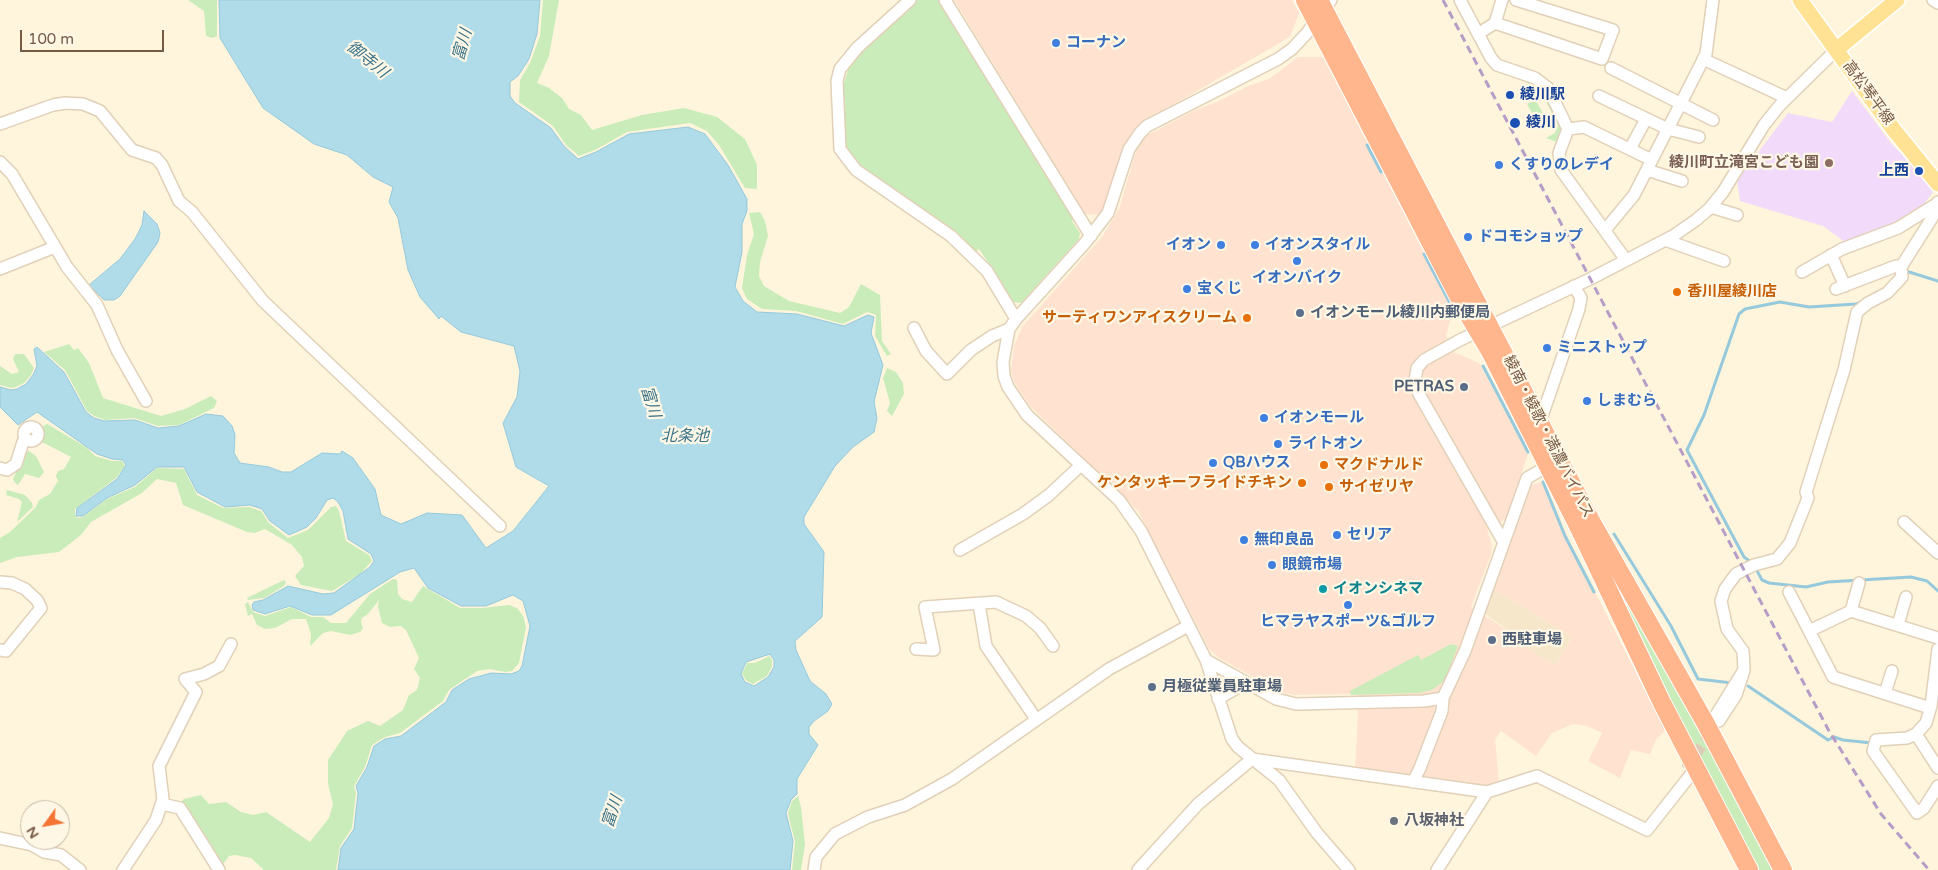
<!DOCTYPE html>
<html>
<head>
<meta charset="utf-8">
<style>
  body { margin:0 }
  #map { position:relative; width:1938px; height:870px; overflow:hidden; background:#fef5dc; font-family:"Varela Round",sans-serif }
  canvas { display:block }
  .north { position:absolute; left:20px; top:800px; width:50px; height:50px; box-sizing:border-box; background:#fff7e5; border:1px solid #c8b8a5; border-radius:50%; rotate:238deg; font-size:14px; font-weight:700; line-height:20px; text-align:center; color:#755a44 }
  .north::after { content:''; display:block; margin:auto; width:18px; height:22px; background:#f47436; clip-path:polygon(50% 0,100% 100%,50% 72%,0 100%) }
  .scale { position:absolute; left:20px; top:30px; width:144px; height:22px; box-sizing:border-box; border:2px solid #755a44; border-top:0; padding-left:6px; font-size:15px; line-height:18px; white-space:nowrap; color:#755a44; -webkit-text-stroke:4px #fff7e5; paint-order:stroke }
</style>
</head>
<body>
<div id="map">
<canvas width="1938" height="870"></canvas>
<div class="north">N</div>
<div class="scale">100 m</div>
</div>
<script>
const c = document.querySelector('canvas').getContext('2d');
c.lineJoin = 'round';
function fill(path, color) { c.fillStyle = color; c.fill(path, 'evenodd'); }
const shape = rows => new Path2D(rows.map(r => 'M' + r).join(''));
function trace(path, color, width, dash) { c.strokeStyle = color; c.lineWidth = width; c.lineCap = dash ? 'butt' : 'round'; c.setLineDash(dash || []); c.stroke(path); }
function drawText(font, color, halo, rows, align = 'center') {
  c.font = font + ' "Varela Round","Noto Sans JP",sans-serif'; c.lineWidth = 4.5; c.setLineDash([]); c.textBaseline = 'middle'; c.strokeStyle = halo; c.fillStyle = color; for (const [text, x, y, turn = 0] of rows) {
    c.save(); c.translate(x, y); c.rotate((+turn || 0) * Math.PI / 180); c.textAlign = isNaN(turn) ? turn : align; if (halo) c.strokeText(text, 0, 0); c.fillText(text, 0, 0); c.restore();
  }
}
const residential = shape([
  [1493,589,1572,637,1555,665,1527,648,1520,638,1485,614]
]);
const commercial = shape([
  [954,0,1292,0,1299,13,1290,37,1140,124,1131,133,1104,207,1099,215,1085,214],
  [1298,57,1323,57,1453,309,1446,336,1454,352,1479,363,1528,454,1506,519,1487,529,1492,545,1491,554,1471,607,1520,638,1527,648,1555,665,1572,637,1493,589,1532,485,1544,481,1568,539,1665,730,1656,740,1650,754,1631,750,1620,778,1588,761,1602,733,1587,726,1573,724,1552,733,1536,756,1501,731,1495,740,1499,783,1475,787,1355,770,1359,694,1294,695,1281,692,1219,658,1209,649,1138,511,1030,406,1015,383,1011,371,1014,346,1022,327,1102,237,1119,209,1138,145,1144,137,1195,110,1217,102,1248,86,1269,79]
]);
const education = shape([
  [1852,91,1891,143,1922,176,1933,192,1920,210,1899,221,1845,242,1823,226,1740,201,1737,180,1788,113,1832,122]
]);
const green = shape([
  [188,0,217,0,217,36,212,38,206,36,204,11],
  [543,0,559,0,549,56,537,83,549,88,562,98,569,109,581,115,592,130,642,115,684,108,717,117,745,139,757,165,757,189,745,188,719,145,707,131,690,123,627,132,595,150,579,156,566,145,553,126,519,102,520,80,530,63,540,36],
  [914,0,938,0,1074,219,1072,221,1080,233,1079,239,1021,303,1013,302,999,278,979,249,974,253,945,224,855,162,848,152,844,141,842,90,850,63],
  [1532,82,1543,90,1562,130,1560,140,1557,142,1546,138,1555,133,1558,126,1543,95,1536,90,1524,94,1523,92,1527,84],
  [1535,99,1549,124,1541,129,1527,104],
  [760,212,765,221,768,236,760,262,759,276,764,286,789,301,840,313,849,307,861,284,880,295,882,341,891,354,887,356,875,336,876,315,867,312,843,324,796,311,762,309,747,299,742,288,747,255,754,234,749,213],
  [69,344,74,350,78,348,89,363,103,398,161,416,185,409,211,396,217,401,214,408,179,425,158,426,134,418,105,420,94,416,87,411,65,370,44,352],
  [15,354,24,354,34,368,31,375,24,383,16,387,11,388,0,385,0,366,12,374,19,372,13,359],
  [887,368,896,372,903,383,904,394,892,416,887,411,890,403,883,378],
  [47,424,86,447,95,456,112,461,122,461,125,466,116,478,75,509,75,514,77,518,83,517,107,499,135,487,157,468,184,469,197,495,223,508,249,507,261,511,269,523,288,538,308,530,331,507,336,506,339,511,346,541,369,555,372,561,360,574,332,591,301,585,295,576,304,566,302,557,292,545,265,529,255,533,247,532,183,505,176,483,157,479,142,493,91,522,81,535,59,552,17,557,0,563,0,538,10,532,36,507,39,500,50,494,58,481,56,476,58,471,64,469,71,457,42,442,40,434,42,427],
  [1542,436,1778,870,1756,870,1682,729],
  [29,451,36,456,44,472,39,478,25,474,18,485,15,483,13,479,25,452],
  [7,490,25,495,32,503,33,507,17,522,22,502,19,499,6,495],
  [393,579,397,580,398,594,402,599,412,602,423,586,460,608,483,608,509,605,517,608,523,616,526,627,519,663,512,671,505,672,490,669,477,671,449,690,443,701,400,733,385,737,372,745,365,767,354,786,356,793,352,828,340,846,336,870,264,870,251,858,235,855,229,856,223,864,211,853,179,803,184,799,201,795,209,804,226,802,241,812,253,815,266,812,310,842,329,818,333,804,328,784,328,760,347,731,368,721,380,726,403,710,409,695,417,690,420,678,414,669,419,658,406,630,401,626,390,627,382,623,378,607,379,600,368,614,362,618,361,622,363,628,360,632,350,635,331,631,323,633,310,646,311,634,306,619,292,619,275,628,265,629,257,625,252,614,248,616,245,604,248,602,253,612,265,616,291,607,311,617,323,617,331,623,346,623,370,594],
  [284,580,286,582,284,586,264,598,248,600,247,598],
  [1451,644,1458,646,1447,674,1444,681,1432,690,1419,693,1351,695,1350,691,1418,655,1421,660],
  [769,656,772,660,772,667,767,676,753,684,747,681,742,674,747,663,755,663],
  [1225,676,1235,682,1230,691,1218,688,1217,681],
  [798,796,801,807,805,844,801,870,792,870,795,842,788,813,792,801]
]);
const water = shape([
  [219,0,540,0,537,34,529,59,518,76,510,82,510,96,515,103,551,128,564,146,578,159,596,152,629,134,688,127,705,134,728,165,747,199,747,211,742,224,742,252,735,287,743,301,757,312,797,314,844,326,868,315,874,317,871,333,883,365,874,402,877,418,874,432,853,447,835,466,804,517,804,524,824,552,822,617,795,641,796,650,810,681,826,694,832,704,828,711,814,721,809,727,809,734,818,745,797,779,797,794,791,800,786,813,793,841,790,870,338,870,341,848,354,829,358,793,356,786,367,767,374,746,385,739,401,736,446,702,452,690,469,679,491,673,511,674,519,671,522,666,530,626,523,601,513,595,486,606,461,606,428,588,414,568,400,572,331,615,312,615,290,606,265,614,253,610,252,605,254,602,263,600,288,586,323,594,334,593,370,567,374,561,371,554,348,539,343,511,338,502,333,498,327,500,316,518,307,527,289,535,270,521,262,509,250,505,225,507,197,492,184,467,157,467,135,485,107,498,83,516,76,516,77,508,117,479,126,465,123,460,112,459,97,454,37,412,18,425,0,407,0,387,11,390,17,389,26,384,33,375,37,366,34,349,37,347,64,372,86,412,94,418,104,421,135,420,158,428,179,426,206,414,223,416,232,426,235,435,234,453,240,463,269,467,282,472,291,472,322,453,340,454,342,451,353,458,375,489,381,515,401,524,427,513,462,515,486,548,513,531,549,486,516,467,503,423,517,397,520,371,514,346,461,332,441,316,439,319,420,297,408,270,398,218,389,202,393,187,373,177,347,155,314,144,263,108,220,38,219,0],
  [770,654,774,660,774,667,768,677,754,686,745,682,741,674,746,662,770,654],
  [144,211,157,224,160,233,158,242,120,296,114,300,104,300,89,285,120,259,135,239,142,225,144,211]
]);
const stream = shape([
  [1367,145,1381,172],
  [1424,254,1451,305,1448,317],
  [1906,271,1938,281],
  [1483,366,1528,452],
  [1543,482,1565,536,1594,592],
  [1614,534,1671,626,1698,679,1732,683],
  [1751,562,1744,557,1687,450,1704,415,1739,314,1745,309,1780,302,1809,307,1856,304,1862,302],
  [1755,567,1762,580,1769,583,1806,587,1828,582,1911,577,1927,581,1938,591],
  [1748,686,1828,740,1834,737,1843,740,1872,743]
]);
const minorTunnel = shape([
  [1686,769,1713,729]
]);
const minor = shape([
  [910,0,857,48,840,69,837,81,840,149,856,170,951,236,987,271,1016,319],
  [945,0,1091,236],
  [1331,0,1307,33,1292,49,1278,59,1147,126,1140,133,1129,149,1108,213,1085,243,1016,319,1009,329,1003,362,1004,376,1008,387,1027,415,1119,500,1141,531,1206,660,1232,739,1238,747,1279,780,1317,833,1349,870],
  [1460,0,1491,58,1497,65,1535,78,1548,88,1568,129,1559,153,1561,170,1626,260],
  [1933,0,1938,3],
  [1495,23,1602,59,1613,30,1516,0],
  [1478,34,1495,23,1502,0],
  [1703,59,1787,98],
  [1611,68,1713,120],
  [1599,96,1668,129,1699,137],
  [0,124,53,105,65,103,83,104,100,111,132,150,156,158,162,165,179,201,192,212,263,301,500,526],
  [1568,129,1584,127,1652,160],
  [1630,149,1646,119],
  [0,162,12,174,67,267,97,305,117,350,146,401],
  [1647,170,1682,181],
  [1711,207,1737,215],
  [1605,230,1634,195,1706,54,1713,0],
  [1665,240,1724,261],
  [1831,255,1845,286],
  [0,269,55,247],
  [1802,272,1842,249,1898,228,1935,205],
  [1836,289,1896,266,1901,267],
  [914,328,926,351,947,374,971,350,992,336,1009,329],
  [1540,422,1579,309,1581,298,1574,286],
  '24 434a7 7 0 1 1 14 0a7 7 0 1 1-14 0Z',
  [0,468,7,470,16,464,23,442,26,439],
  [1904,522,1938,553],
  [1503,541,1419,394,1415,381,1417,368,1424,360,1460,340,1590,279,1673,236,1696,220,1709,209,1723,192,1764,125,1780,105,1836,50],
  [960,550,1023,514,1049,495,1081,465],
  [0,582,12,583,25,589,37,600,41,608,6,651,0,650],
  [1789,592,1833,677,1930,708],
  [979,604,986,646,1036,719],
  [1851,611,1859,583],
  [1898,625,1906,597],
  [1809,631,1851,611,1938,638],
  [916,649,934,650,925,607,996,602,1026,616,1040,628,1053,646],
  [1938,649,1931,706,1926,723,1916,734,1907,738,1876,740,1873,751,1917,813,1924,808,1938,786],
  [1206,660,1276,699,1296,704,1424,701,1443,698,1465,651,1527,478,1548,466],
  [1744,670,1743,651,1727,629,1721,601,1725,589,1736,574,1754,565,1777,559,1790,543,1808,498,1806,492,1844,370,1857,312,1868,303,1887,293,1902,277,1901,267,1932,218,1938,202],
  [1885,693,1892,671],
  [1218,699,1245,683],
  [1706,724,1715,717,1744,670,1736,695,1719,721],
  [1916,734,1938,768],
  [1413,782,1420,768,1442,711,1443,698],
  [161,804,180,808,219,870],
  [0,838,32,845,44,852,61,855,80,870],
  [123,870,156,820,163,799,159,766,196,692,185,679,204,674,219,666,231,644],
  [814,870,816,857,835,834,868,817,905,805,952,779,1109,669,1188,626],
  [1138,870,1198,804,1252,759,1487,792,1537,776,1647,830,1696,768],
  [1437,870,1487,792]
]);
const major = shape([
  [1800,0,1894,130,1938,184],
  [1836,50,1897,0]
]);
const highway = shape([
  [1305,0,1466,311,1491,353,1579,528,1662,703,1749,870],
  [1319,0,1591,521,1706,724,1783,870]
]);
const rail = shape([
  [1443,0,1829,731,1881,814,1929,870]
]);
const markers = [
  [1056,43,5,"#3f7fe0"],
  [1510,95,5,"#1a4fb4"],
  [1515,123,6,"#1a4fb4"],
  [1829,163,5,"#8d6e63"],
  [1499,165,5,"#3f7fe0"],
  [1919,171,5,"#1a4fb4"],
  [1468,237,5,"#3f7fe0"],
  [1221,245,5,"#3f7fe0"],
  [1255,245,5,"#3f7fe0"],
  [1297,261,5,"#3f7fe0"],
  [1187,289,5,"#3f7fe0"],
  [1677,292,5,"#e8710a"],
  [1300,313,5,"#5c6f8a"],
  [1247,318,5,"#e8710a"],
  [1547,348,5,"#3f7fe0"],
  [1464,387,5,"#5c6f8a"],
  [1587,401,5,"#3f7fe0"],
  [1264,418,5,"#3f7fe0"],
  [1278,444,5,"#3f7fe0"],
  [1213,463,5,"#3f7fe0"],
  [1324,465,5,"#e8710a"],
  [1302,483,5,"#e8710a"],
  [1329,487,5,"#e8710a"],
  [1337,535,5,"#3f7fe0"],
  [1244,540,5,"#3f7fe0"],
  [1272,565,5,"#3f7fe0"],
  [1323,589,5,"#0f9aa8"],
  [1348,605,5,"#3f7fe0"],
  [1492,640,5,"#5c6f8a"],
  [1152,687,5,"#5c6f8a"],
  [1394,821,5,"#6b7280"]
];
const shopNames = [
  ["コーナン",1066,43],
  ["くすりのレデイ",1509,165],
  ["ドコモショップ",1478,237],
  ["イオン",1211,245,"right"],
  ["イオンスタイル",1265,245],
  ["イオンバイク",1297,278,"center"],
  ["宝くじ",1197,289],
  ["ミニストップ",1557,348],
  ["しまむら",1597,401],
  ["イオンモール",1274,418],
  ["ライトオン",1288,444],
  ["QBハウス",1223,463],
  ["セリア",1347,535],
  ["無印良品",1254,540],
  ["眼鏡市場",1282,565],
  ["ヒマラヤスポーツ&ゴルフ",1348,622,"center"]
];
const streetNames = [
  ["高松琴平線",1868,93,54],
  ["綾南・綾歌・満濃バイパス",1548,437,63]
];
const transitNames = [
  ["綾川駅",1520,95],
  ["綾川",1526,123],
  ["上西",1909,171,"right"]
];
const educationNames = [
  ["綾川町立滝宮こども園",1819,163]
];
const foodNames = [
  ["香川屋綾川店",1687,292],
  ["サーティワンアイスクリーム",1237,318,"right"],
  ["マクドナルド",1334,465],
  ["ケンタッキーフライドチキン",1292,483,"right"],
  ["サイゼリヤ",1339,487]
];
const serviceNames = [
  ["イオンモール綾川内郵便局",1310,313],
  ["PETRAS",1454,387,"right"],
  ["西駐車場",1502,640],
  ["月極従業員駐車場",1162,687]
];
const cultureNames = [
  ["イオンシネマ",1333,589]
];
const worshipNames = [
  ["八坂神社",1404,821]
];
const waterNames = [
  ["富川",463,45,-74],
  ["御寺川",367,60,39],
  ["富川",650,402,73],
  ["北条池",685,437],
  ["富川",613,812,-72]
];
fill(residential, '#f6e7ca');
fill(commercial, '#ffe3d0');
fill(education, '#f1dafa');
fill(green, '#c9ecba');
fill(water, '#b0dbe8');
trace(water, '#95c9db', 1);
trace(stream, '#95c9db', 3);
trace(minorTunnel, '#dcceb6', 11, [11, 5.5]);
trace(minor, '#e2d0b8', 14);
trace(major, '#fff', 18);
trace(highway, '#fff', 20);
trace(minor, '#fff', 11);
trace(major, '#ffe293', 15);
trace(highway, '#ffb68d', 18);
trace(rail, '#b79cc7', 3, [8, 5]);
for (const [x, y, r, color] of markers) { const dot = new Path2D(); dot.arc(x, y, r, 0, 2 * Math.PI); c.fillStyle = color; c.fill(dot); trace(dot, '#fff7e5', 2); }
drawText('bold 15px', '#366cbe', '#fff7e5', shopNames, 'left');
drawText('15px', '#755a44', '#fff7e5', streetNames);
drawText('bold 15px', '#164399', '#fff7e5', transitNames, 'left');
drawText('bold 15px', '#785e54', '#fff7e5', educationNames, 'right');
drawText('bold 15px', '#c56008', '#fff7e5', foodNames, 'left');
drawText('bold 15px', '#4e5e75', '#fff7e5', serviceNames, 'left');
drawText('bold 15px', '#0d838f', '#fff7e5', cultureNames, 'left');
drawText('bold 15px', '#5b616d', '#fff7e5', worshipNames, 'left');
drawText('italic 16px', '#3c758b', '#fff7e5', waterNames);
</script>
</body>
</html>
